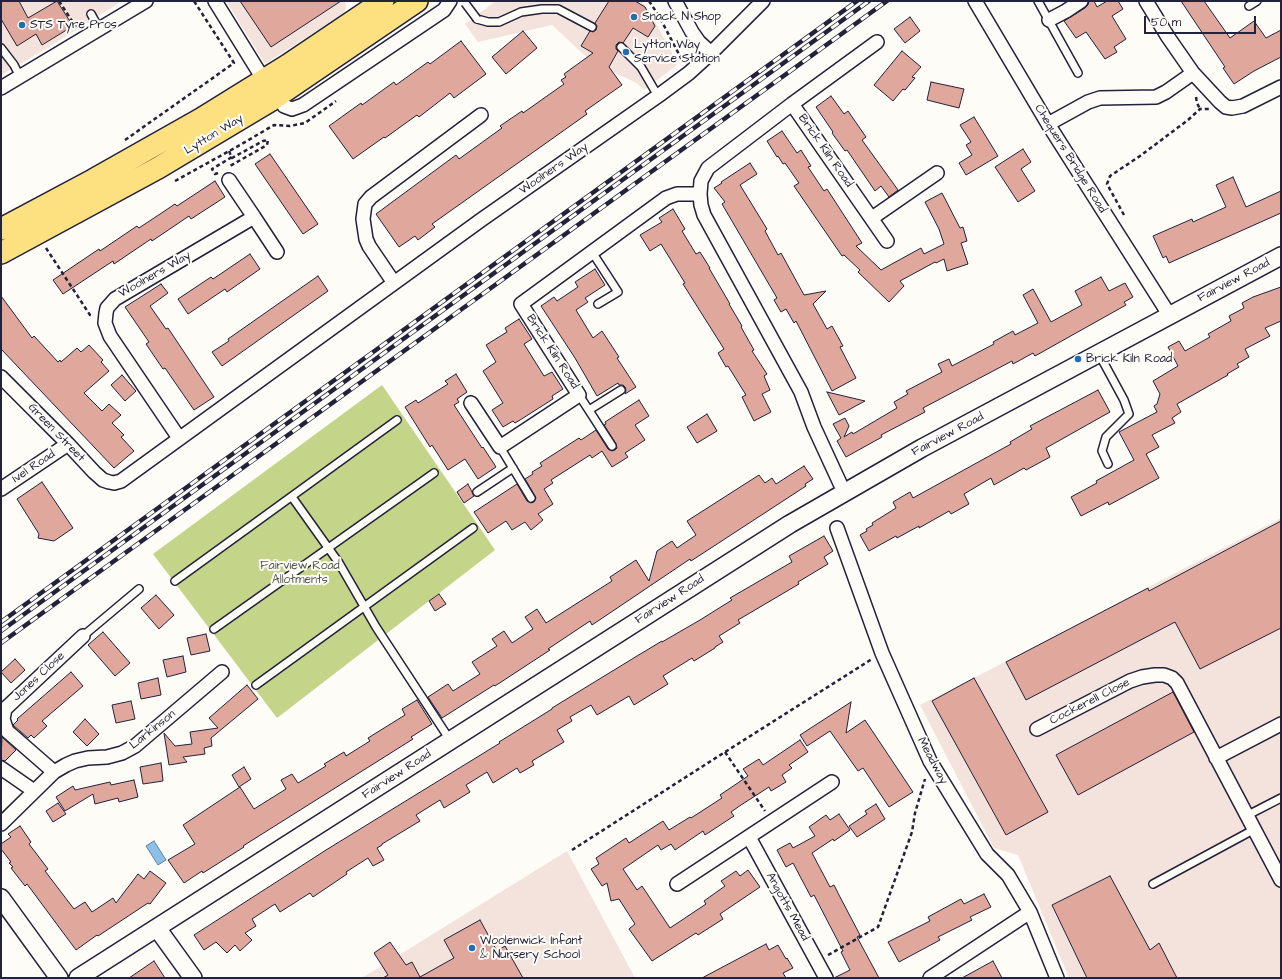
<!DOCTYPE html>
<html>
<head>
<meta charset="utf-8">
<style>
  body { margin:0 }
  #map { position:relative; width:1282px; height:979px; overflow:hidden; background:#fdfcf7; font-family:"Architects Daughter",sans-serif }
  canvas { display:block }
  .frame { position:absolute; inset:0; border:2px solid #22223b; pointer-events:none }
  .scale { position:absolute; left:1144px; top:16px; width:112px; height:18px; box-sizing:border-box; border:2px solid #22223b; border-top:0; padding-left:5px; font-size:12px; line-height:14px; white-space:nowrap; color:#22223b; -webkit-text-stroke:3px #fdfcf7; paint-order:stroke }
</style>
</head>
<body>
<div id="map">
<canvas width="1282" height="979"></canvas>
<div class="frame"></div>
<div class="scale">50 m</div>
</div>
<script>
const c = document.querySelector('canvas').getContext('2d');
c.lineJoin = 'round';
function fill(path, color) { c.fillStyle = color; c.fill(path, 'evenodd'); }
const shape = rows => new Path2D(rows.map(r => 'M' + r).join(''));
function trace(path, color, width, dash) { c.strokeStyle = color; c.lineWidth = width; c.lineCap = dash ? 'butt' : 'round'; c.setLineDash(dash || []); c.stroke(path); }
function drawText(font, color, halo, rows, align = 'center') {
  c.font = font + ' "Architects Daughter",sans-serif'; c.lineWidth = 4; c.setLineDash([]); c.textBaseline = 'middle'; c.strokeStyle = halo; c.fillStyle = color; for (const [text, x, y, turn = 0] of rows) {
    c.save(); c.translate(x, y); c.rotate((+turn || 0) * Math.PI / 180); c.textAlign = isNaN(turn) ? turn : align; if (halo) c.strokeText(text, 0, 0); c.fillText(text, 0, 0); c.restore();
  }
}
const built = shape([
  [1,1,122,1,44,50,1,75],
  [226,1,345,1,346,7,344,13,265,64],
  [496,1,641,1,650,12,676,61,677,65,644,90,637,83,593,63,552,25,478,42,465,24],
  [1281,518,1281,978,1069,978,1018,855,994,848,920,705,974,678],
  [567,851,635,978,362,978]
]);
const green = shape([
  [382,385,495,550,277,718,153,554]
]);
const water = shape([
  [154,841,166,860,158,865,146,846,154,841]
]);
const building = shape([
  [1,1,19,1,28,18,57,1,73,26,42,45,36,34,17,46,1,19,1,1],
  [240,1,341,1,271,47,240,1],
  [609,1,635,1,645,7,655,26,648,37,633,28,623,43,619,42,616,45,616,49,618,51,609,67,622,85,585,111,587,114,432,224,435,227,418,240,415,236,399,247,376,214,456,155,459,159,502,128,500,126,522,111,523,113,564,84,561,80,566,77,564,74,593,53,581,46,590,31,593,32,596,30,597,26,595,23,609,1],
  [1089,1,1094,1,1097,7,1107,1,1118,1,1123,9,1112,16,1126,39,1114,47,1117,52,1105,59,1086,32,1076,38,1064,21,1085,8,1088,5,1089,1],
  [1181,1,1204,1,1230,38,1254,21,1266,38,1281,30,1281,57,1254,71,1234,84,1223,68,1225,67,1181,1],
  [910,17,920,31,905,43,894,29,910,17],
  [523,31,537,48,506,74,492,57,523,31],
  [461,41,486,74,454,98,450,93,419,117,417,115,385,138,384,137,353,159,329,126,361,103,362,105,394,82,396,85,428,62,430,64,461,41],
  [902,51,921,67,912,77,915,78,905,90,903,89,893,101,874,85,902,51],
  [931,82,964,89,959,108,927,100,931,82],
  [831,96,844,114,848,111,866,137,862,140,898,190,889,197,881,186,875,191,847,150,845,151,832,133,833,132,816,107,831,96],
  [974,117,998,156,966,175,959,163,972,155,966,145,971,142,960,125,974,117],
  [782,131,797,153,801,150,811,166,808,167,824,191,827,189,862,243,856,246,881,270,921,248,924,254,944,244,939,229,925,202,942,193,960,228,963,227,967,241,961,243,968,264,947,271,944,259,936,263,935,262,900,281,904,286,889,302,858,272,860,270,844,255,842,256,794,186,799,183,785,163,783,164,778,156,777,157,767,141,782,131],
  [1023,149,1031,162,1021,169,1035,191,1018,202,995,167,1023,149],
  [270,154,318,224,303,234,255,164,270,154],
  [750,163,757,174,740,185,767,229,765,231,778,255,781,253,804,295,826,291,813,304,827,329,832,326,843,346,840,347,856,378,832,391,796,321,794,323,786,309,781,312,774,300,777,298,722,204,725,202,714,188,722,183,721,182,750,163],
  [1233,177,1246,207,1281,191,1281,213,1169,263,1166,256,1163,258,1153,236,1192,219,1193,222,1226,207,1216,185,1233,177],
  [215,181,225,197,191,219,189,216,152,241,151,239,114,264,113,261,63,294,53,280,99,249,100,251,137,226,139,228,175,204,177,206,215,181],
  [673,209,685,229,682,231,696,254,700,252,710,268,709,268,730,304,729,304,742,326,741,327,754,350,752,351,767,374,764,376,770,390,762,394,771,412,754,421,742,397,746,395,728,366,726,367,718,353,724,349,683,284,685,283,661,244,650,251,640,235,662,222,659,218,673,209],
  [250,254,260,269,227,292,225,289,188,314,178,299,211,277,213,279,250,254],
  [595,269,605,285,585,298,588,302,576,310,593,338,602,331,619,357,617,358,636,387,625,394,626,390,625,387,623,385,619,385,618,383,597,396,575,358,541,306,554,297,557,301,578,287,575,282,595,269],
  [318,276,328,291,222,366,212,352,229,341,228,339,318,276],
  [1101,277,1109,291,1125,283,1133,297,1124,302,1126,305,1035,356,1033,353,1013,364,1012,361,923,408,925,412,881,435,882,437,846,457,837,441,841,438,833,424,845,418,849,426,844,437,852,432,853,434,897,408,894,402,908,394,906,391,942,372,938,364,949,359,952,366,994,344,993,342,1013,331,1015,335,1038,323,1023,295,1033,289,1051,322,1082,305,1075,291,1101,277],
  [161,284,168,293,150,306,166,329,168,328,214,397,194,410,165,368,163,369,146,344,149,342,125,307,161,284],
  [1281,287,1281,321,1265,328,1270,336,1245,349,1249,357,1237,364,1239,367,1227,374,1228,375,1177,404,1181,412,1172,418,1175,423,1152,435,1159,447,1146,454,1159,478,1109,505,1108,502,1081,516,1071,497,1097,483,1096,481,1134,460,1119,432,1157,412,1154,406,1157,404,1160,394,1153,381,1178,366,1168,347,1179,341,1185,351,1210,337,1208,334,1231,321,1229,316,1244,308,1242,303,1253,297,1281,287],
  [1,296,32,338,34,336,58,362,60,360,61,362,77,348,81,352,89,345,103,360,101,362,109,371,84,393,102,411,109,404,121,415,112,423,124,435,121,437,134,451,114,468,1,349,1,296],
  [519,319,532,339,524,344,544,376,552,372,563,389,552,396,553,399,520,420,515,423,513,421,503,427,492,410,503,403,483,371,496,362,486,345,507,332,505,328,519,319],
  [456,374,467,392,457,399,459,402,454,405,482,448,483,447,496,467,478,479,465,459,448,470,432,445,430,447,405,407,416,400,418,403,448,384,445,381,456,374],
  [122,375,136,391,125,401,111,385,122,375],
  [1098,390,1110,412,1046,448,1050,457,1026,470,1024,468,994,485,991,478,964,494,969,504,951,514,949,511,919,528,919,526,897,538,896,536,869,551,860,535,867,531,866,529,873,525,872,523,896,508,893,502,910,492,913,498,1011,444,1010,442,1032,429,1030,426,1098,390],
  [827,392,865,401,839,415,827,392],
  [639,400,649,416,635,425,645,440,625,453,628,457,612,467,602,451,592,458,590,455,551,480,553,483,544,489,553,504,538,514,543,520,531,530,525,522,512,530,506,521,488,533,474,512,517,484,527,501,531,503,534,502,536,498,535,496,525,479,533,474,532,472,542,466,540,463,579,438,581,440,596,430,608,449,612,451,615,450,617,448,616,444,604,425,606,424,605,422,639,400],
  [707,414,717,431,697,443,687,427,707,414],
  [804,466,813,479,805,484,806,486,691,561,690,559,592,625,590,621,548,649,550,650,495,686,494,685,442,718,428,697,448,684,453,691,480,674,472,662,497,646,492,639,504,631,512,643,533,629,525,617,537,609,546,623,612,581,610,577,636,560,649,581,657,551,672,541,677,548,696,535,687,521,759,475,765,483,772,478,776,484,804,466],
  [42,482,73,528,54,541,38,538,39,534,17,499,42,482],
  [468,484,474,496,464,503,457,492,468,484],
  [1281,521,1281,628,1200,669,1175,622,1026,700,1006,662,1148,588,1149,591,1281,521],
  [824,536,833,551,824,557,828,564,798,582,799,584,738,620,740,623,719,636,723,642,715,647,715,648,694,661,692,658,663,676,668,684,634,705,629,696,597,715,591,705,570,717,572,721,557,730,564,742,532,761,534,765,520,773,517,768,493,783,487,772,466,785,470,792,444,808,440,800,416,815,420,821,382,844,382,845,377,848,384,860,373,866,368,858,346,872,347,874,313,897,310,893,280,912,275,904,252,919,256,926,245,933,252,940,240,951,235,945,227,953,216,942,204,950,194,935,326,850,500,743,499,742,552,709,552,708,637,656,662,641,662,642,700,620,732,600,730,598,792,562,789,556,824,536],
  [439,594,446,604,435,611,429,601,439,594],
  [156,595,174,615,159,629,141,608,156,595],
  [103,632,130,663,115,676,88,645,103,632],
  [206,634,210,651,191,655,187,638,206,634],
  [183,656,186,672,167,677,163,660,183,656],
  [15,659,25,670,11,683,1,672,15,659],
  [71,672,83,686,42,721,47,726,34,738,31,735,28,738,13,725,18,720,17,719,71,672],
  [158,678,161,695,141,699,138,683,158,678],
  [974,678,1048,812,1006,835,932,701,974,678],
  [247,685,258,699,211,738,212,746,204,748,205,754,183,757,187,762,169,765,164,733,175,746,192,744,190,732,218,728,209,718,247,685],
  [1173,692,1194,732,1078,795,1056,755,1173,692],
  [417,700,432,724,411,737,413,739,243,846,244,847,203,873,202,871,184,883,168,860,195,844,183,825,240,787,254,809,286,789,281,780,292,774,298,783,326,766,324,764,344,752,346,756,370,741,368,738,405,715,402,709,417,700],
  [131,701,135,719,116,723,112,705,131,701],
  [851,702,846,733,865,720,913,792,889,807,863,768,858,771,830,731,807,746,800,735,851,702],
  [85,719,99,734,87,746,73,732,85,719],
  [2,737,16,750,5,761,1,760,2,737],
  [800,740,808,752,789,765,792,768,782,775,786,782,771,791,769,787,741,805,731,812,734,816,705,835,703,831,675,850,671,844,661,850,658,845,623,869,637,890,642,886,670,928,706,904,704,901,725,886,721,881,736,871,740,876,748,870,760,887,720,914,723,919,698,935,696,933,652,961,629,929,635,924,619,899,611,901,607,883,602,886,591,869,599,864,596,858,626,838,629,843,663,821,669,830,690,817,691,818,722,798,720,795,748,776,743,769,759,759,763,765,800,740],
  [161,763,163,781,143,784,140,767,161,763],
  [244,767,251,779,239,787,232,775,244,767],
  [134,780,138,797,119,802,118,798,95,804,93,794,65,811,56,797,73,786,75,790,110,782,111,785,134,780],
  [58,803,66,814,53,822,46,811,58,803],
  [876,804,885,819,857,837,849,826,867,814,865,811,876,804],
  [839,814,850,830,834,841,833,839,812,853,830,887,834,885,839,895,860,935,857,937,879,978,834,978,850,970,841,952,843,951,814,895,811,897,793,863,786,867,777,850,790,843,793,848,815,836,809,827,826,815,830,820,839,814],
  [20,826,31,842,29,844,48,869,45,871,74,909,85,902,92,912,113,898,116,903,138,874,144,879,150,871,166,883,150,904,148,903,98,936,97,935,76,950,27,884,25,886,11,868,13,867,9,863,11,862,1,849,1,844,11,837,8,834,20,826],
  [1110,876,1150,950,1159,943,1177,978,1087,978,1052,905,1110,876],
  [984,894,991,907,970,917,972,920,938,937,940,940,899,962,888,942,930,921,928,917,961,899,964,904,984,894],
  [480,920,497,951,505,946,523,978,383,978,388,975,374,953,390,942,406,965,412,962,420,977,454,958,444,940,480,920],
  [766,944,769,950,778,945,786,959,787,958,793,968,783,973,786,978,702,978,766,944],
  [154,961,165,978,129,978,154,961],
  [993,961,1002,978,962,978,993,961]
]);
const path = shape([
  [59,1,76,27],
  [649,1,659,16,683,62],
  [1196,97,1197,103,1200,109],
  [125,140,234,63,194,1],
  [229,151,232,158,263,141,268,140,267,145,230,166],
  [218,173,215,174,212,169,232,157],
  [175,181,240,145,274,125,290,126,305,123,336,101],
  [1124,215,1107,184,1110,176,1140,156,1188,120,1200,109,1209,109],
  [46,248,90,315,93,316],
  [725,752,765,811],
  [572,850,725,752,872,659],
  [828,955,878,927,912,832,915,813,925,779]
]);
const service = shape([
  [1038,1,1078,73],
  [1249,6,1257,1],
  [91,14,100,30],
  [477,19,488,22,499,22,521,12,542,9,558,9,592,27],
  [621,47,641,67,658,96],
  [1,48,14,65,20,77],
  [592,252,618,292,598,304],
  [1099,354,1124,400,1129,414,1106,437,1102,451,1108,464],
  [579,395,612,446],
  [589,410,621,390],
  [500,447,531,498],
  [477,492,513,468],
  [292,497,339,563,376,627,450,740],
  [175,581,397,420],
  [214,629,434,473],
  [83,636,139,589],
  [256,685,473,528],
  [1248,815,1281,798],
  [1153,884,1255,829]
]);
const minor = shape([
  [215,1,262,77],
  [675,1,692,32,699,42,711,53],
  [975,1,1048,124,1170,316],
  [1049,20,1066,11,1081,1],
  [1193,73,1220,102,1226,107,1232,108,1243,106,1281,87],
  [1,88,146,1],
  [792,104,877,42],
  [284,106,292,109,303,105,444,10,450,1],
  [1048,124,1088,102,1100,98,1156,97,1166,92,1193,73,1168,37,1146,1],
  [254,217,277,252],
  [872,218,937,173],
  [394,283,369,246,366,239,363,219,365,204,371,197,481,115],
  [1,377,68,444,94,472,103,480,109,482,114,483,121,481,481,220,658,96,689,73,711,53,763,1],
  [471,403,500,447,579,395,521,304,666,198,677,194,700,194],
  [179,438,110,336,105,323,106,313,107,308,115,299,254,217,229,180],
  [1,489,68,444],
  [844,492,814,427,801,392,704,215,701,205,700,194,701,181,708,168,792,104,887,241],
  [837,528,882,653,930,761,987,854,1008,875,1030,912,1057,978],
  [1037,729,1130,681,1142,677,1155,675,1164,675,1172,678,1177,683,1281,880],
  [1216,758,1281,724],
  [1,768,34,791],
  [54,772,7,731,3,719,5,709,83,636],
  [1,824,54,772,66,765,75,761,88,758,107,757,122,753,135,746,222,672],
  [749,837,826,978],
  [677,884,832,782],
  [930,978,1030,912]
]);
const tertiary = shape([
  [1,898,59,978],
  [157,928,193,978],
  [78,978,790,524,922,448,1281,256]
]);
const primary = shape([
  [1,229,93,180,201,119,288,65,383,1],
  [1,253,158,168,270,101,417,1]
]);
const rail = shape([
  [1,622,857,1],
  [1,631,869,1],
  [1,643,887,1]
]);
const serviceBridge = shape([
  [465,3,477,19]
]);
const markers = [
  [634,17,4,"#1f6fb2"],
  [22,25,4,"#1f6fb2"],
  [626,52,4,"#1f6fb2"],
  [1078,359,4,"#1f6fb2"],
  [472,948,4,"#1f6fb2"]
];
const poiNames = [
  ["Snack N Shop",642,17],
  ["STS Tyre Pros",30,25],
  ["Lytton Way",634,45],
  ["Service Station",634,59],
  ["Brick Kiln Road",1086,359],
  ["Woolenwick Infant",480,941],
  ["& Nursery School",480,955]
];
const streetNames = [
  ["Lytton Way",214,135,-31],
  ["Brick Kiln Road",825,151,55],
  ["Chequers Bridge Road",1070,159,58],
  ["Woolners Way",554,169,-35],
  ["Woolners Way",155,275,-30],
  ["Fairview Road",1234,281,-28],
  ["Brick Kiln Road",552,352,57],
  ["Green Street",56,433,46],
  ["Fairview Road",948,435,-28],
  ["Ivel Road",34,467,-34],
  ["Fairview Road",670,600,-33],
  ["Jones Close",39,677,-43],
  ["Cockerell Close",1090,702,-27],
  ["Larkinson",153,730,-39],
  ["Meadway",932,761,62],
  ["Fairview Road",397,775,-33],
  ["Angotts Mead",787,907,61]
];
const parkNames = [
  ["Fairview Road",300,566],
  ["Allotments",300,580]
];
fill(built, '#f4e2dc');
fill(green, '#c4d488');
fill(water, '#8cc0e9');
trace(water, '#6281a3', 1);
fill(building, '#e0a79d');
trace(building, '#22223b', 1);
trace(service, '#22223b', 10);
trace(minor, '#22223b', 16);
trace(tertiary, '#22223b', 20);
trace(primary, '#22223b', 24);
trace(path, '#22223b', 2.5, [4, 3]);
trace(service, '#fdfcf7', 7);
trace(minor, '#fdfcf7', 13);
trace(tertiary, '#fdfcf7', 17);
trace(primary, '#fde080', 21);
trace(rail, '#22223b', 4.5);
trace(rail, '#fdfcf7', 3, [9]);
trace(serviceBridge, '#22223b', 10, []);
trace(serviceBridge, '#fdfcf7', 7);
for (const [x, y, r, color] of markers) { const dot = new Path2D(); dot.arc(x, y, r, 0, 2 * Math.PI); c.fillStyle = color; c.fill(dot); trace(dot, '#fdfcf7', 1.5); }
drawText('12px', '#22223b', '#fdfcf7', poiNames, 'left');
drawText('12px', '#22223b', '#fdfcf7', streetNames);
drawText('12px', '#535752', '#fdfcf7', parkNames);
</script>
</body>
</html>
